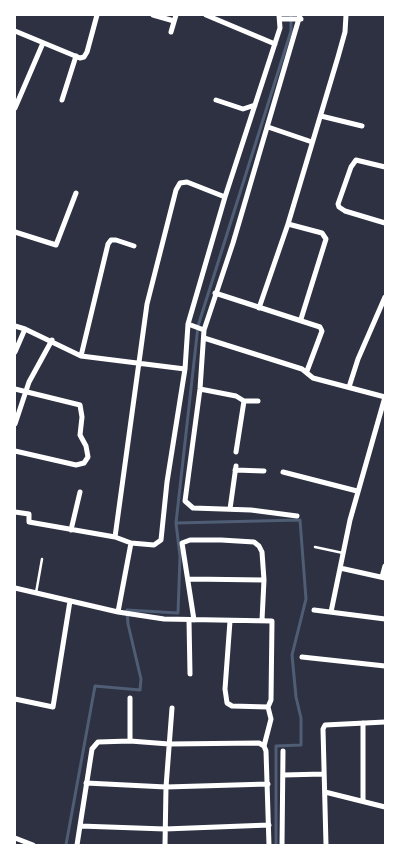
<!DOCTYPE html>
<html>
<head>
<meta charset="utf-8">
<style>
  body { margin:0 }
  #map { position:relative; width:400px; height:860px; overflow:hidden; background:#2d3142; font-family:"Sofia Sans Condensed",sans-serif }
  canvas { display:block }
  .frame { position:absolute; inset:0; border:16px solid #fff; pointer-events:none }
</style>
</head>
<body>
<div id="map">
<canvas width="400" height="860"></canvas>
<div class="frame"></div>
</div>
<script>
const c = document.querySelector('canvas').getContext('2d');
c.lineJoin = 'round';
const shape = rows => new Path2D(rows.map(r => 'M' + r).join(''));
function trace(path, color, width, dash) { c.strokeStyle = color; c.lineWidth = width; c.lineCap = dash ? 'butt' : 'round'; c.setLineDash(dash || []); c.stroke(path); }
const stream = shape([
  [176,523,300,520,306,599,292,655,296,697,301,718,301,745,276,746,276,845],
  [66,845,95,686,140,690,141,679,128,624,127,610,178,613,180,556,176,523,198,326,291,31,291,15]
]);
const service = shape([
  [315,547,343,553],
  [36,593,42,559]
]);
const minor = shape([
  [153,15,174,21],
  [206,15,275,44],
  [280,19,301,19],
  [15,31,80,58,84,57,87,52,97,15],
  [171,32,176,15],
  [62,100,76,56],
  [216,100,243,109,255,105],
  [15,108,43,43],
  [321,116,362,126],
  [268,127,312,142],
  [385,167,356,160,351,167,338,204,339,207,345,211,385,223],
  [225,197,187,182,180,183,176,190,147,304,115,537,131,543,154,545,161,540,167,482,185,369,188,324,225,197,280,28,279,15],
  [288,224,322,233,326,239,301,319],
  [15,232,56,245,76,193],
  [215,293,320,327,322,331,307,371],
  [259,308,288,224,338,57,345,32,346,15],
  [188,324,204,330],
  [15,326,25,329],
  [204,338,302,369,313,378,385,397],
  [15,352,25,329,81,356,185,369],
  [81,356,108,244,111,240,116,240,134,246],
  [349,387,358,359,385,297],
  [15,389,80,405,82,417,80,435,86,446,88,457,84,463,76,465,15,451],
  [200,389,236,396,244,401,236,452],
  [244,401,258,401],
  [15,424,29,382,52,340],
  [235,470,264,471],
  [283,472,357,491],
  [230,509,236,466],
  [15,512,29,514,29,522,115,537],
  [297,516,251,510,193,508,185,501,200,389,204,330,233,243,300,15],
  [71,530,80,492],
  [340,568,385,578],
  [382,577,385,566],
  [189,579,264,580],
  [15,588,118,612,164,619,272,621,271,700,268,707,232,706,227,703,225,689,230,621],
  [314,610,385,619],
  [118,612,131,543],
  [331,612,350,520,385,397],
  [189,620,190,674],
  [194,620,182,543,190,540,221,540,254,542,259,546,262,552,264,580,262,620],
  [302,657,385,666],
  [15,699,53,707,70,601],
  [130,741,130,698],
  [264,746,271,719,268,707],
  [283,775,324,774],
  [86,783,166,787,268,784],
  [325,792,385,807],
  [363,800,363,723],
  [80,826,165,829,269,825],
  [15,838,33,845],
  [77,845,92,749,98,742,130,741,169,744,259,743,264,746,266,751,269,845],
  [165,845,166,787,172,708],
  [282,845,283,751],
  [326,845,323,729,325,725,385,722]
]);
trace(stream, '#4f5d75', 3);
trace(service, '#fff', 2.5);
trace(minor, '#fff', 5);
</script>
</body>
</html>
